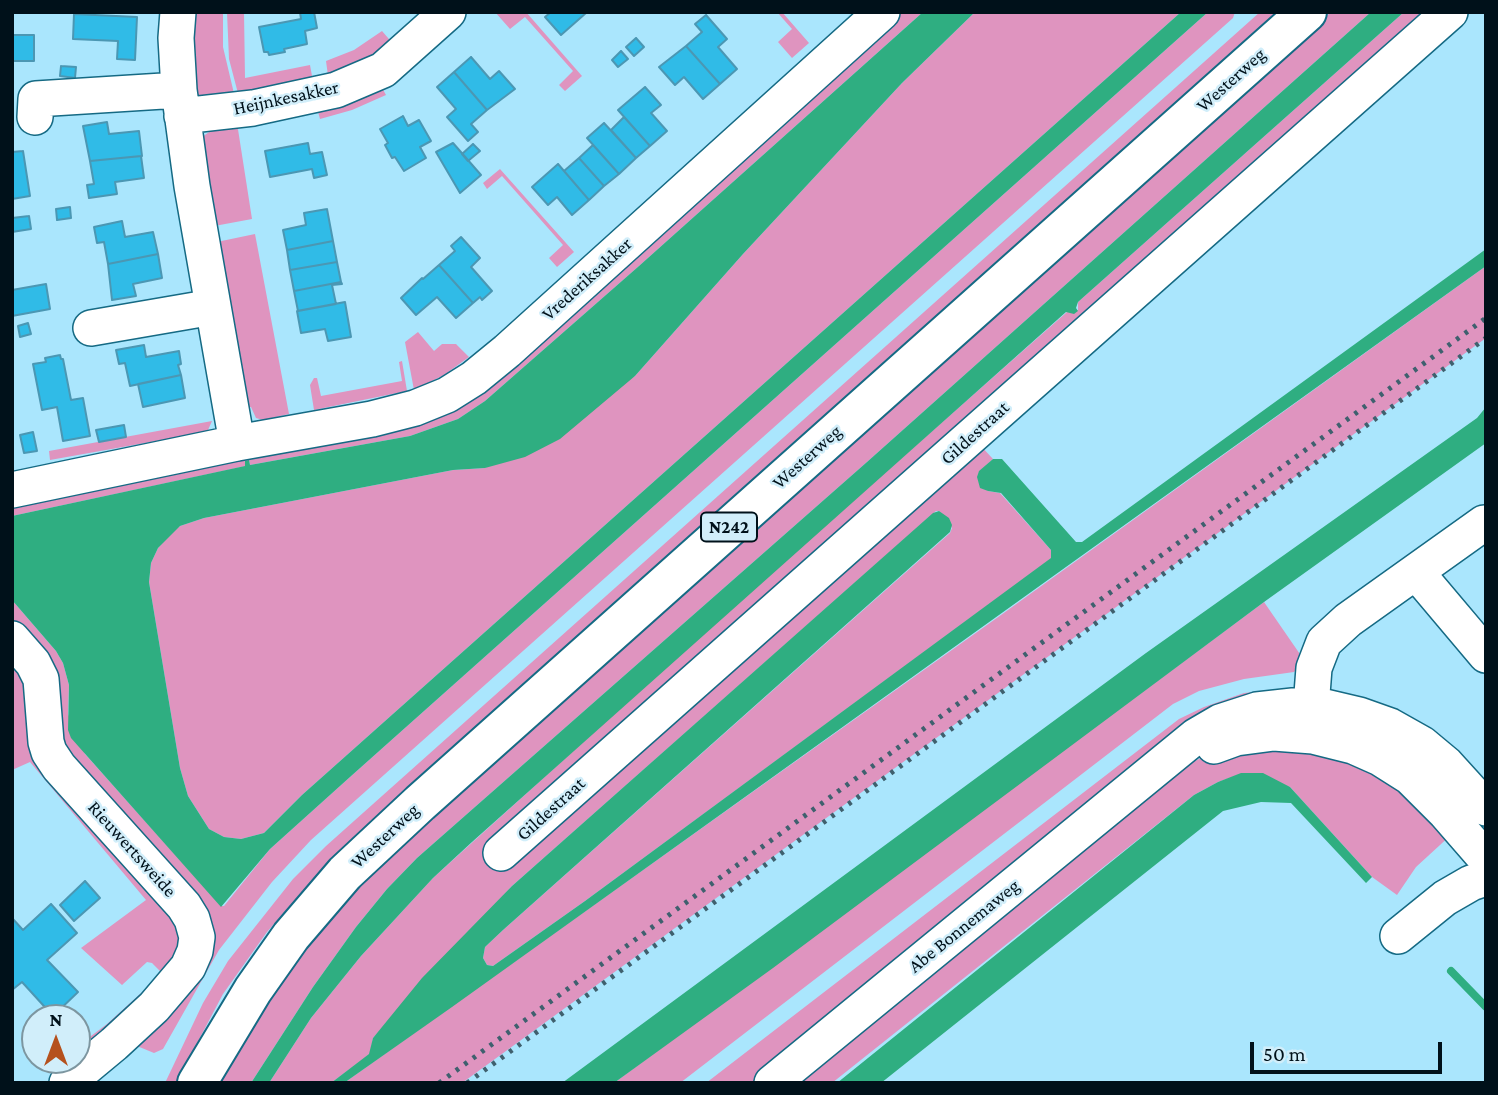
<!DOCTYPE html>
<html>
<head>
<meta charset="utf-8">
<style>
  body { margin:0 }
  #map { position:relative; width:1498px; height:1095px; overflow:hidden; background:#aae6fd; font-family:"Crimson Pro",serif }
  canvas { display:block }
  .frame { position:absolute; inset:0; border:14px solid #00111a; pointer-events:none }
  .north { position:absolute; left:21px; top:1004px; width:70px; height:70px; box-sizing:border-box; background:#d1eefa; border:2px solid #7d96a0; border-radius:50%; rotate:0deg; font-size:19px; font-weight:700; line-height:28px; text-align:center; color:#00111a }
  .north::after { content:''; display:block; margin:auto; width:24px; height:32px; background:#b5511d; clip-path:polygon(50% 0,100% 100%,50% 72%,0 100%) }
  .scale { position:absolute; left:1250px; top:1042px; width:192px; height:32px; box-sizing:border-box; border:4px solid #00111a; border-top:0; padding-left:9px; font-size:21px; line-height:24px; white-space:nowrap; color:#00111a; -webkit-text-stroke:5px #d1eefa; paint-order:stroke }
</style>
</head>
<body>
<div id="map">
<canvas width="1498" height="1095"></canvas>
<div class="frame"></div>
<div class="north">N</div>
<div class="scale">50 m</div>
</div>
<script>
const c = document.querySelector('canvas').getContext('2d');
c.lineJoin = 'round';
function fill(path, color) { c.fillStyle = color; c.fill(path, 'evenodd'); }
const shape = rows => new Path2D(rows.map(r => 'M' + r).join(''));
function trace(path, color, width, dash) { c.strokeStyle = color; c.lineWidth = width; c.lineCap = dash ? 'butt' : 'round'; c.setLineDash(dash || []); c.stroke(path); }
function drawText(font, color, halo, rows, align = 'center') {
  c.font = font + ' "Crimson Pro",serif'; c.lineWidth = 5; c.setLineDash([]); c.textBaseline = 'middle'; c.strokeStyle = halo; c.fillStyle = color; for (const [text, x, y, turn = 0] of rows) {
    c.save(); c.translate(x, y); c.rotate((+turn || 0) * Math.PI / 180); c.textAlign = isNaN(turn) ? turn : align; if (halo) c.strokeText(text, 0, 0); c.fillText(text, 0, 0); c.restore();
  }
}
const green = shape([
  [191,12,223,12,223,47,236,102,201,97,196,92],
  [227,12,244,12,245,78,310,65,314,87,240,101,229,59],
  [495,12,526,12,582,76,565,91,559,85,573,71,525,17,510,29],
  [777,12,782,12,809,43,792,58,778,42,792,29],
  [902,12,923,12,639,266,485,401,458,419,410,436,250,465,249,460,245,461,246,466,12,516,12,498,378,428,696,194],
  [975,12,1181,12,302,795,264,833,241,839,224,837,209,829,188,796,180,768,149,582,151,563,158,548,171,533,180,526,204,518,453,470,485,468,635,376,743,254,902,83],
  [1208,12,1235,12,1233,18,311,840,272,882,219,950,163,1049,154,1053,137,1046,201,953,62,757,12,627,12,600,56,651,63,663,69,685,68,714,85,754,221,906,224,906,270,849,350,777],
  [1260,12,1284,12,357,838,307,886,267,932,223,994,176,1083,165,1083,203,1003,228,961,293,879,326,846],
  [1331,12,1371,12,867,462,417,858,387,889,356,927,313,987,251,1083,215,1083,252,1014,340,904,450,793,1064,253],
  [1404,12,1433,12,980,445,993,459,979,472,978,480,981,486,988,491,1000,493,1051,550,1052,558,585,901,493,966,487,965,483,958,485,947,503,930,950,533,952,528,939,511,936,511,512,886,373,1038,370,1054,331,1083,269,1083,311,1018,361,956,433,878,717,621,1067,312,1078,310,1078,302],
  [382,31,395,46,329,83,326,61,354,50],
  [380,84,386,95,352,110,320,119,317,108],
  [237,123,252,219,209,227,202,137,215,128],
  [500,169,574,252,557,267,549,258,563,245,502,176,487,189,483,183],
  [255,234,289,414,263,420,256,418,251,407,243,408,212,243],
  [1486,266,1486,338,462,1083,344,1083,1001,615],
  [418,332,434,351,442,344,456,344,469,357,444,375,414,390,405,342],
  [402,361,407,391,314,410,310,385,314,378,317,378,321,396,402,381,399,362],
  [212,421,208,430,201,433,50,460,49,451],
  [1264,602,1304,660,1294,672,1244,679,1199,691,1173,704,680,1083,614,1083],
  [12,652,18,659,34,730,180,915,180,961,83,1050,79,1045,107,1024,160,976,161,972,152,963,147,962,122,985,81,948,146,900,30,762,12,770],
  [1285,689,1107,794,751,1083,706,1083,1179,719,1204,707,1244,693],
  [1248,741,1370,763,1452,834,1416,867,1397,895,1372,877,1290,787,1241,774,1218,782,1194,795,832,1083,792,1083,1173,772,1211,753]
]);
const water = shape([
  [923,12,975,12,902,83,743,254,635,376,560,439,525,457,485,468,453,470,204,518,180,526,158,548,151,563,149,582,180,768,188,796,209,829,224,837,241,839,264,833,302,795,1181,12,1208,12,350,777,270,849,221,907,71,738,68,730,69,685,63,663,56,651,12,600,12,516,245,466,245,461,249,460,250,465,410,436,458,419,485,401,639,266],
  [1371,12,1404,12,1078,302,1076,308,1078,311,1074,314,1066,312,472,842,433,878,361,956,311,1018,269,1083,251,1083,313,987,356,927,387,889,417,858,867,462],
  [1486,249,1486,266,452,1007,344,1083,331,1083,369,1054,373,1038,422,978,512,886,933,513,939,511,949,518,952,525,950,532,503,930,485,947,483,958,487,965,493,966,585,901,1051,558,1051,550,1001,493,988,491,980,488,977,477,979,471,993,459,1002,459,1076,542,1082,542],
  [1486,407,1486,443,1264,602,773,968,614,1083,562,1083,1146,653,1477,418],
  [1241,773,1263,773,1290,787,1372,877,1366,883,1291,803,1261,802,1223,811,881,1083,837,1083,1194,795,1218,782]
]);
const stream = shape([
  [1451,971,1486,1007]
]);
const building = shape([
  [300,12,314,12,317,28,305,31,307,44,284,49,285,52,269,55,268,52,264,52,259,27,301,19,300,12],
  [551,12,585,12,586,13,561,35,545,17,551,12],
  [74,14,137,17,135,60,117,59,118,41,73,39,74,14],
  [706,15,727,39,718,47,737,69,720,84,686,46,702,32,695,24,706,15],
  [12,35,34,35,34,61,12,61,12,35],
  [636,38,644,47,634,56,626,47,636,38],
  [686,46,720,84,703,99,684,77,675,85,659,67,686,46],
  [621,51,628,59,618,67,612,60,621,51],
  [471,57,490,79,499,71,515,89,487,110,454,72,471,57],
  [61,66,76,67,75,78,60,76,61,66],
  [454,72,487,110,471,124,478,132,468,141,447,117,456,109,437,87,454,72],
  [645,87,661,105,651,113,667,131,650,146,618,110,645,87],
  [403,116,408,126,419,120,431,141,420,147,426,158,404,171,395,157,392,158,385,145,388,143,380,129,403,116],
  [624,117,650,146,636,158,611,130,624,117],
  [107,122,109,134,139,131,142,156,90,161,83,126,107,122],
  [604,123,636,158,619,174,587,138,604,123],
  [308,143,310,154,322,152,327,175,314,178,312,169,270,177,265,151,308,143],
  [453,143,481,175,460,193,436,152,453,143],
  [473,144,480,151,468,161,462,154,473,144],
  [593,145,619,174,604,186,579,158,593,145],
  [23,151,30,196,12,199,12,152,23,151],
  [141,156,144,178,115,182,117,194,89,198,87,185,94,184,90,161,141,156],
  [579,158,604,186,589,200,564,171,579,158],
  [558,164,589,200,572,215,557,197,548,205,532,187,558,164],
  [70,207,71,218,57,220,56,209,70,207],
  [327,209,333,241,287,250,283,230,306,225,304,213,327,209],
  [29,216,31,229,12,232,12,218,29,216],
  [122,221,125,237,153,232,158,254,108,264,104,242,97,243,94,227,122,221],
  [461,237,480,258,471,267,492,291,482,300,480,297,473,303,439,265,455,251,451,246,461,237],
  [333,241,337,262,290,270,287,250,333,241],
  [158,254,162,278,133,284,136,296,112,300,108,264,158,254],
  [337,262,341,282,294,291,290,270,337,262],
  [439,265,473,303,456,318,437,297,416,315,401,298,422,278,423,279,439,265],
  [341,282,342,284,332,285,336,304,298,311,294,291,341,282],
  [46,284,50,309,12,316,12,290,46,284],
  [345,302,351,337,328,341,325,329,301,333,297,311,345,302],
  [28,323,31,334,20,337,18,326,28,323],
  [144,345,146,357,179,351,181,364,178,365,181,375,130,386,125,363,119,364,116,350,144,345],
  [60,355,61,359,63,359,71,400,83,398,90,436,63,441,57,407,42,410,33,364,46,362,45,358,60,355],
  [181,375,185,398,143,407,138,384,181,375],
  [124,425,126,437,99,442,96,430,124,425],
  [33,432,37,451,24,453,20,435,33,432],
  [85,881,100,898,74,921,60,905,85,881],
  [51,904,77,933,47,960,78,992,53,1016,22,982,12,990,12,918,23,930,51,904]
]);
const minor = shape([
  [178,12,176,38,179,90,192,186,237,443],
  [182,116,253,108,336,90,383,70,448,12],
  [35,117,36,99,179,90],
  [91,328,213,307],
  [12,490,237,443,372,419,415,408,447,395,474,378,507,351,882,12],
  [1416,572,1486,655],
  [12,639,33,663,41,679,46,742,49,752,59,767,184,906,192,919,197,937,195,951,188,967,154,1007,114,1044,67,1083],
  [1311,707,1314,668,1324,642,1348,620,1484,523],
  [1214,746,1236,738,1274,733,1313,736,1353,746,1380,758,1410,777,1446,813,1486,859],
  [501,853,1450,12],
  [1398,936,1445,898,1471,883,1486,878],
  [772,1083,1196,736,1220,722,1257,710,1293,706,1325,707,1359,715,1390,726,1422,744,1446,764,1486,808]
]);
const major = shape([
  [197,1083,253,990,291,936,345,873,420,803,1307,12]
]);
const rail = shape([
  [439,1083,1486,318],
  [467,1083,1486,338]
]);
const shields = [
  [729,527,56]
];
const shieldNames = [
  ["N242",729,527]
];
const streetNames = [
  ["Westerweg",1231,80,-42],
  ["Heijnkesakker",286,98,-12],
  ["Vrederiksakker",587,279,-42],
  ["Gildestraat",975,433,-42],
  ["Westerweg",807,457,-42],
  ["Gildestraat",551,809,-42],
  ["Westerweg",385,836,-43],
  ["Rieuwertsweide",132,849,48],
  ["Abe Bonnemaweg",964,926,-39]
];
fill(green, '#df94bf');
fill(water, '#2fae81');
trace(stream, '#2fae81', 8);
fill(building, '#30bbe7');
trace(building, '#4b97b3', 2);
trace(minor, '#156a84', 38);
trace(major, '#156a84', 42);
trace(minor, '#fff', 35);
trace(major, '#fff', 38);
trace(rail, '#3f606e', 5, [3.5, 7]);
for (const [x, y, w] of shields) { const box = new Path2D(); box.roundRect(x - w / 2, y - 14.5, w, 29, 5); c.fillStyle = '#d1eefa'; c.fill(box); trace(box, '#00111a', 2); }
drawText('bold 18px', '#00111a', null, shieldNames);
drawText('19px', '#00111a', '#d1eefa', streetNames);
</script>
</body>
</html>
